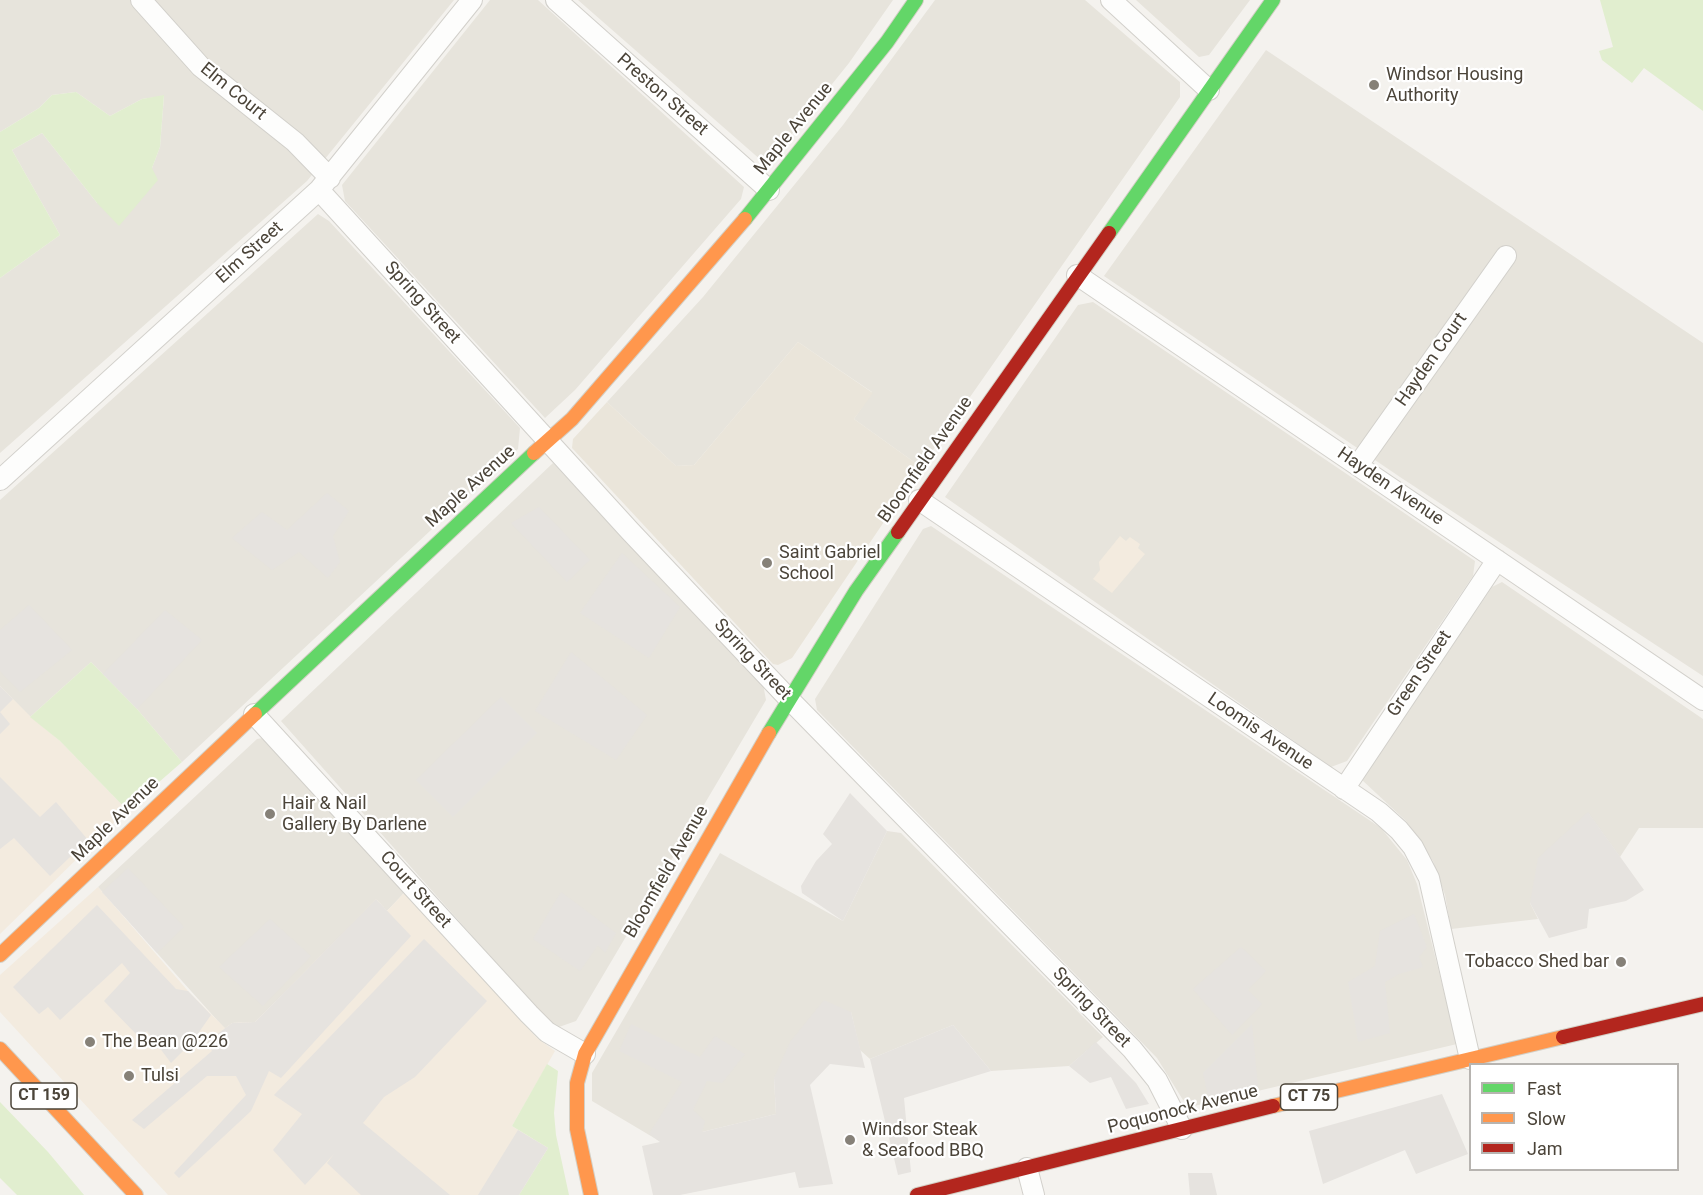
<!DOCTYPE html>
<html>
<head>
<meta charset="utf-8">
<style>
  body { margin:0 }
  #map { position:relative; width:1703px; height:1195px; overflow:hidden; background:#f4f2ee; font-family:Roboto,sans-serif }
  canvas { display:block }
  .legend { position:absolute; left:1469px; top:1063px; width:210px; height:108px; box-sizing:border-box; background:#fff; border:2px solid #b7b4b0; margin:0; padding:8px 10px; list-style:none; font-size:18px; color:#4b4439 }
  .legend li { display:flex; align-items:center; gap:12px; height:30px }
  .legend b { width:30px; border:2px solid #b7b4b0 }
</style>
</head>
<body>
<div id="map">
<canvas width="1703" height="1195"></canvas>
<ul class="legend">
<li><b style="height:8px;background:#63d668"></b>Fast</li>
<li><b style="height:8px;background:#ff974d"></b>Slow</li>
<li><b style="height:8px;background:#b3261e"></b>Jam</li>
</ul>
</div>
<script>
const c = document.querySelector('canvas').getContext('2d');
c.lineJoin = 'round';
function fill(path, color) { c.fillStyle = color; c.fill(path, 'evenodd'); }
const shape = rows => new Path2D(rows.map(r => 'M' + r).join(''));
function trace(path, color, width, dash) { c.strokeStyle = color; c.lineWidth = width; c.lineCap = dash ? 'butt' : 'round'; c.setLineDash(dash || []); c.stroke(path); }
function drawText(font, color, halo, rows, align = 'center') {
  c.font = font + ' Roboto,sans-serif'; c.lineWidth = 4.5; c.setLineDash([]); c.textBaseline = 'middle'; c.strokeStyle = halo; c.fillStyle = color; for (const [text, x, y, turn = 0] of rows) {
    c.save(); c.translate(x, y); c.rotate((+turn || 0) * Math.PI / 180); c.textAlign = isNaN(turn) ? turn : align; if (halo) c.strokeText(text, 0, 0); c.fillText(text, 0, 0); c.restore();
  }
}
const residential = shape([
  [0,0,454,0,307,181,0,453,0,278,60,235,12,150,42,133,97,203,152,168,160,147,164,96,142,99,110,116,76,92,52,95,39,108,0,132],
  [490,0,538,0,744,187,741,199,575,390,545,418,345,201,342,185],
  [578,0,893,0,849,63,775,155,762,161],
  [935,0,1085,0,1180,82,1180,97,921,467,854,419,872,392,798,342,694,465,676,466,607,402,703,297,843,125],
  [1136,0,1250,0,1209,55,1199,57],
  [1266,50,1703,343,1703,676,1400,477,1104,276],
  [318,214,329,221,520,428,518,449,182,762,137,709,91,662,30,717,0,686,0,500],
  [1093,302,1475,561,1473,576,1347,761,1331,767,945,497,1078,305],
  [553,463,763,684,766,700,576,1021,559,1027,547,1020,281,721],
  [931,526,1381,828,1407,860,1417,884,1457,1044,1194,1106,1183,1100,1157,1058,817,710,815,699,923,529],
  [1502,582,1703,719,1703,828,1639,828,1620,857,1588,813,1530,903,1538,919,1451,929,1445,895,1433,861,1406,821,1362,780,1492,587],
  [263,738,404,893,387,911,377,900,255,1022,232,1023,225,1029,98,887,257,739],
  [887,831,901,833,1103,1037,1069,1066,991,1071,953,1025,870,1059,860,1050,851,1012,774,1078,776,1114,661,1142,592,1101,592,1073,720,853,843,921]
]);
const commercial = shape([
  [1120,536,1126,541,1130,537,1140,544,1138,548,1145,554,1112,593,1093,579,1100,570,1099,562],
  [0,686,30,716,60,741,127,810,0,934],
  [98,887,188,991,225,1028,232,1023,255,1022,376,899,387,911,404,893,537,1038,555,1051,512,1126,548,1148,519,1195,168,1195,0,1012,0,975]
]);
const education = shape([
  [798,342,873,393,854,419,921,467,792,658,778,665,773,664,572,448,573,439,607,402,676,466,694,465]
]);
const green = shape([
  [1600,0,1703,0,1703,111,1644,68,1632,83,1602,60,1599,51,1613,47],
  [76,92,110,116,142,99,164,95,160,147,152,168,158,180,119,226,97,203,42,133,12,150,60,235,0,278,0,132,39,108,52,95],
  [91,662,137,709,182,762,127,810,60,741,30,717],
  [547,1064,558,1071,554,1113,556,1135,569,1195,519,1195,548,1148,512,1126],
  [0,1102,48,1152,84,1195,17,1195,0,1178]
]);
const parking = shape([
  [327,493,349,511,333,536,340,562,328,578,299,552,272,570,232,538,262,512,287,530],
  [539,507,590,560,567,582,511,523],
  [622,553,680,607,649,658,580,613],
  [29,605,72,650,20,692,0,671,0,630],
  [165,610,202,640,137,709,103,674],
  [571,652,647,715,616,760,535,711],
  [0,686,13,699,0,712,10,724,0,734],
  [501,697,537,733,453,817,416,780],
  [0,777,40,817,56,802,88,840,50,876,14,838,0,849],
  [850,793,887,831,843,921,802,893,801,886,816,861,832,844,823,834],
  [1588,812,1644,890,1626,901,1589,909,1587,928,1549,938,1530,903,1538,858],
  [128,868,184,927,157,953,102,892],
  [561,892,616,933,605,953,598,945,580,971,533,939],
  [376,899,411,936,281,1078,269,1071,251,1111,179,1178,174,1173,246,1095,236,1076,207,1076,144,1129,132,1120,212,1051,207,1042,232,1023,255,1022],
  [97,905,176,989,188,991,211,1015,192,1042,171,1063,147,1031,139,1037,104,1001,130,973,122,963,60,1020,48,1007,39,1014,13,987],
  [1414,914,1427,947,1419,957,1423,967,1399,974,1385,982,1390,1033,1358,1042,1348,982,1375,966,1380,931],
  [270,919,311,956,263,1006,219,967],
  [424,939,487,1001,415,1077,384,1097,363,1123,450,1195,361,1195,327,1163,334,1154,305,1185,273,1150,302,1114,274,1095],
  [1241,947,1266,971,1248,990,1262,1004,1232,1035,1193,989],
  [824,1000,851,1012,865,1068,830,1064,810,1085,833,1184,799,1188,795,1172,680,1195,653,1195,642,1146,660,1142,649,1134,682,1082,619,1051,631,1024,700,1057,715,1036,745,1054,722,1083,707,1081,693,1110,705,1121,702,1132,776,1114,774,1078,790,1042],
  [1252,1024,1258,1087,1208,1096,1203,1073],
  [953,1025,991,1071,904,1098,911,1172,898,1175,870,1059],
  [1096,1042,1136,1083,1149,1104,1126,1109,1111,1077,1090,1083,1069,1066],
  [1442,1094,1468,1154,1416,1174,1405,1150,1323,1184,1309,1131],
  [518,1130,548,1148,519,1195,478,1195],
  [1188,1173,1212,1173,1217,1195,1190,1195]
]);
const street = shape([
  [141,0,201,67,295,142,330,178],
  [556,0,769,190],
  [1111,0,1209,90],
  [319,190,630,531,789,699,1132,1049,1157,1080,1182,1129],
  [1077,275,1703,700],
  [1358,465,1506,256],
  [0,480,319,190,472,0],
  [919,500,1379,812,1399,830,1413,847,1429,878,1470,1059],
  [254,714,529,1014,547,1032,585,1054],
  [1344,789,1497,560],
  [1027,1168,1034,1195]
]);
const fast = shape([
  [745,219,887,42,916,0],
  [1109,233,1273,0],
  [255,714,534,453],
  [769,733,856,591,898,532]
]);
const slow = shape([
  [534,453,572,419,745,219],
  [0,955,255,714],
  [0,1049,136,1195],
  [1273,1106,1563,1037],
  [591,1195,577,1129,577,1083,585,1054,769,733]
]);
const jam = shape([
  [898,532,1109,233],
  [1563,1037,1703,1004],
  [917,1195,1273,1106]
]);
const markers = [
  [1374,85,6,"#868178"],
  [767,563,6,"#868178"],
  [270,814,6,"#868178"],
  [1621,962,6,"#868178"],
  [90,1042,6,"#868178"],
  [129,1076,6,"#868178"],
  [850,1140,6,"#868178"]
];
const shields = [
  [44,1096,66],
  [1309,1097,57]
];
const shieldNames = [
  ["CT 159",44,1096],
  ["CT 75",1309,1097]
];
const poiNames = [
  ["Windsor Housing",1386,75],
  ["Authority",1386,96],
  ["Saint Gabriel",779,553],
  ["School",779,574],
  ["Hair & Nail",282,804],
  ["Gallery By Darlene",282,825],
  ["Tobacco Shed bar",1609,962,"right"],
  ["The Bean @226",102,1042],
  ["Tulsi",141,1076],
  ["Windsor Steak",862,1130],
  ["& Seafood BBQ",862,1151]
];
const streetNames = [
  ["Elm Court",233,92,39],
  ["Preston Street",662,95,41],
  ["Maple Avenue",794,129,-51],
  ["Elm Street",250,253,-42],
  ["Spring Street",422,303,48],
  ["Hayden Court",1432,360,-55],
  ["Bloomfield Avenue",926,460,-55],
  ["Maple Avenue",471,487,-42],
  ["Hayden Avenue",1390,487,34],
  ["Spring Street",752,660,47],
  ["Green Street",1420,674,-56],
  ["Loomis Avenue",1260,732,34],
  ["Maple Avenue",116,820,-44],
  ["Bloomfield Avenue",667,872,-60],
  ["Court Street",415,890,48],
  ["Spring Street",1091,1008,46],
  ["Poquonock Avenue",1183,1110,-14]
];
fill(residential, '#e7e4dc');
fill(commercial, '#f3ebdf');
fill(education, '#eae5da');
fill(green, '#e1eecf');
fill(parking, '#e6e3df');
trace(street, '#d2d0cb', 22);
trace(fast, '#d3cfc5', 16);
trace(slow, '#d3cfc5', 16);
trace(jam, '#d3cfc5', 16);
trace(street, '#fdfdfc', 20);
trace(fast, '#63d668', 14);
trace(slow, '#ff974d', 14);
trace(jam, '#b3261e', 14);
for (const [x, y, r, color] of markers) { const dot = new Path2D(); dot.arc(x, y, r, 0, 2 * Math.PI); c.fillStyle = color; c.fill(dot); trace(dot, '#fff', 2); }
for (const [x, y, w] of shields) { const box = new Path2D(); box.roundRect(x - w / 2, y - 13, w, 26, 4.5); c.fillStyle = '#fff'; c.fill(box); trace(box, '#4b4439', 1.5); }
drawText('bold 16px', '#4b4439', null, shieldNames);
drawText('18px', '#4b4439', '#fff', poiNames, 'left');
drawText('18px', '#4b4439', '#fff', streetNames);
</script>
</body>
</html>
